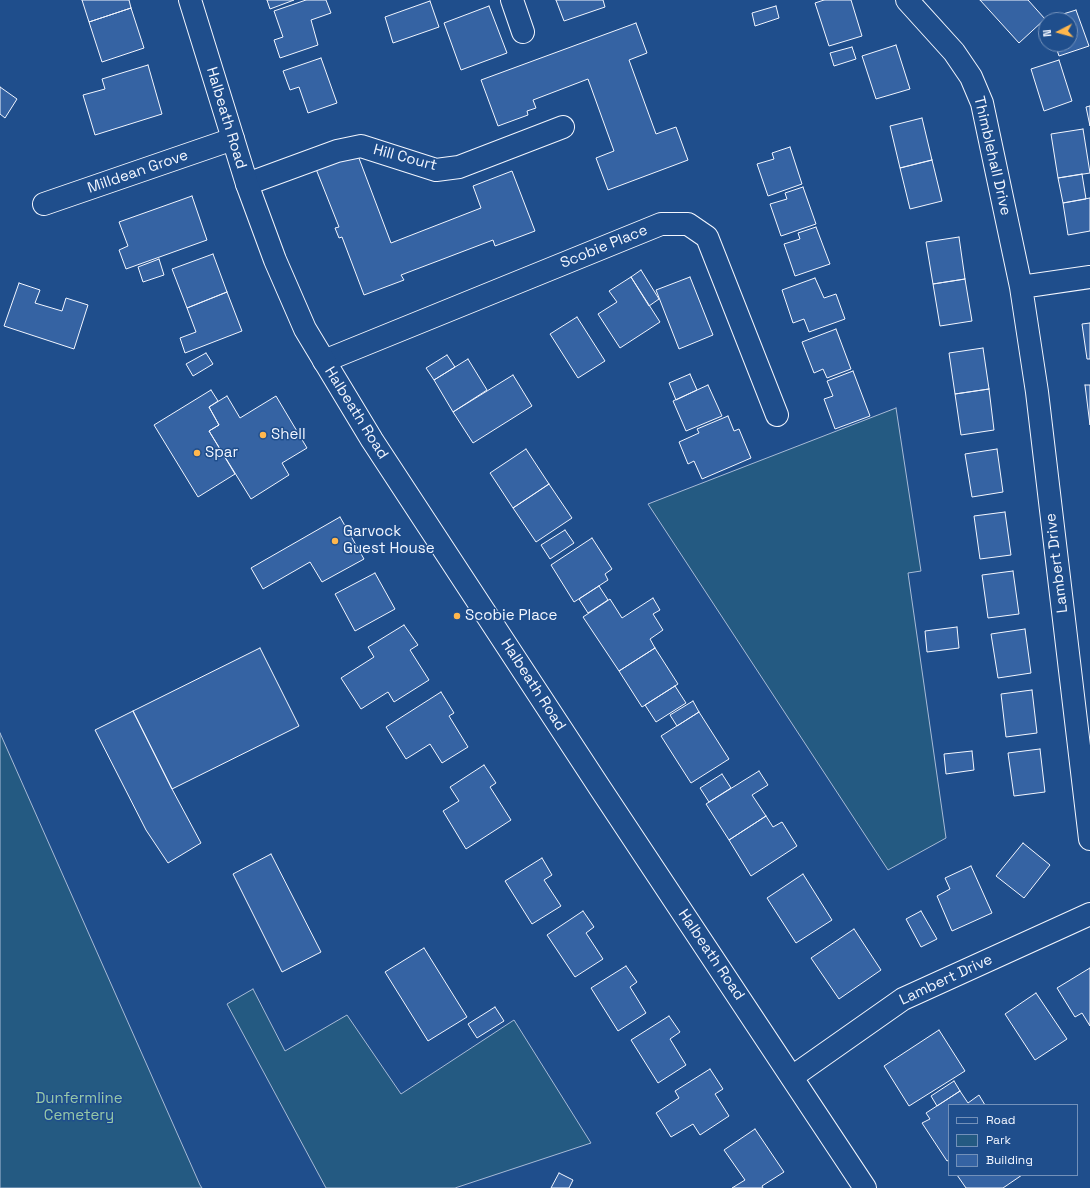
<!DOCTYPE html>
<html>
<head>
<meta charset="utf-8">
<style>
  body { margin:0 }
  #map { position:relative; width:1090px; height:1188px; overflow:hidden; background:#1f4e8c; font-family:"Space Grotesk",sans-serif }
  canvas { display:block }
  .legend { position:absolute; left:948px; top:1104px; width:130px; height:72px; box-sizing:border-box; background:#1f4e8c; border:1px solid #7391ba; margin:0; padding:5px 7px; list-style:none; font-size:12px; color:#f2f6ff }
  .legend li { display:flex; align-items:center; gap:8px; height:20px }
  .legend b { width:20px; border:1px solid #7391ba }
  .north { position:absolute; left:1038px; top:12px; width:40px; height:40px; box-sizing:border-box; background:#1f4e8c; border:1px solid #7391ba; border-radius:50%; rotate:264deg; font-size:11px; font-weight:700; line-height:16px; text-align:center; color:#f2f6ff }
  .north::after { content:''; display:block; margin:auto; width:14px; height:18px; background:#ffb74d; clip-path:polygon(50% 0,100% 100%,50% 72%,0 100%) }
</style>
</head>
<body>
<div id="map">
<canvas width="1090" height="1188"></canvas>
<ul class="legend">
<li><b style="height:5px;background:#1f4e8c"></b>Road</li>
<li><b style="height:11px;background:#245a82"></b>Park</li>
<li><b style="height:11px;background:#3563a3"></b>Building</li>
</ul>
<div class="north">N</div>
</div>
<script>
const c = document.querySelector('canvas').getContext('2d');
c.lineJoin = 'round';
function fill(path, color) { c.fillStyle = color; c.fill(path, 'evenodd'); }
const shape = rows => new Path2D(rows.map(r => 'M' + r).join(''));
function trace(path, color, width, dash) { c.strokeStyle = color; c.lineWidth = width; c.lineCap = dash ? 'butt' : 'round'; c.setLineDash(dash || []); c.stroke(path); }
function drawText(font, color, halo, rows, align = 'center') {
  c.font = font + ' "Space Grotesk",sans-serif'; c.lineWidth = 3; c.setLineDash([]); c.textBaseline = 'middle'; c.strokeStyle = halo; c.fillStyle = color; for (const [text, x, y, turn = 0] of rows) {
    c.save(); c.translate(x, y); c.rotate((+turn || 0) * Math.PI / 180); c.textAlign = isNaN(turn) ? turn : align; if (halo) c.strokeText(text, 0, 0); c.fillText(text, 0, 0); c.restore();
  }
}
const green = shape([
  [896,408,921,571,908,573,946,838,888,870,648,504,896,408],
  [0,733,200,1185,202,1188,0,1188,0,733],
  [253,989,285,1051,347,1015,401,1094,514,1020,591,1143,455,1188,326,1188,227,1004,253,989]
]);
const building = shape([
  [82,0,129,0,131,8,89,22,82,0],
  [267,0,294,0,270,9,267,0],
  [306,0,326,0,331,13,311,20,318,45,280,58,274,40,283,37,274,11,306,0],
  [556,0,603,0,605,7,564,21,556,0],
  [824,0,851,0,862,36,829,46,815,3,824,0],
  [980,0,1028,0,1045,19,1019,43,980,0],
  [430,1,439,27,393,43,385,17,430,1],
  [489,6,507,53,461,70,444,23,489,6],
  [776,6,779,18,755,26,752,13,776,6],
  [131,8,144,48,102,62,89,22,131,8],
  [1076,10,1089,46,1059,56,1055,44,1070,44,1070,20,1047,19,1076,10],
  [636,23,647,53,629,60,656,134,676,127,688,160,608,190,596,158,614,151,588,79,533,100,536,108,527,111,528,115,498,126,481,80,636,23],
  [896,45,910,89,876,99,862,56,896,45],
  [852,47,856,59,834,66,830,53,852,47],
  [321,58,337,103,308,113,299,87,290,90,283,71,321,58],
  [1059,60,1072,101,1044,111,1031,69,1059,60],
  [148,65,162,114,95,135,83,95,105,89,102,79,148,65],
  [0,87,17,99,5,118,0,114,0,87],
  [1090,106,1090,126,1086,107,1090,106],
  [922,118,932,160,900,168,890,126,922,118],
  [1083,129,1090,173,1058,178,1051,134,1083,129],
  [790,147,802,184,768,196,757,164,774,159,772,153,790,147],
  [357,153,391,243,481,208,473,186,512,171,535,231,495,246,493,240,401,275,404,280,364,295,342,237,339,238,335,228,339,227,316,169,357,153],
  [932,160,942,201,910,209,900,168,932,160],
  [1082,174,1086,199,1063,203,1058,178,1082,174],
  [803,187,816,224,781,236,770,204,787,199,785,193,803,187],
  [192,196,207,240,126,269,119,250,128,246,119,222,192,196],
  [1090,198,1090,231,1068,235,1063,203,1090,198],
  [816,227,830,264,795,276,784,244,800,239,798,233,816,227],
  [959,237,965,279,933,284,926,242,959,237],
  [213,254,227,292,187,308,172,269,213,254],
  [159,259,164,275,143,282,138,267,159,259],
  [641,270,659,299,649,306,631,277,641,270],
  [631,277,660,322,620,348,598,314,617,302,609,291,631,277],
  [690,277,713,335,679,349,656,290,690,277],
  [815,278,824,298,836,294,845,319,809,332,804,319,793,323,782,290,815,278],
  [965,279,972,321,940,326,933,284,965,279],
  [19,283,40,290,35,303,62,311,66,298,88,305,74,349,4,326,19,283],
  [227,292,242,331,185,353,180,338,196,332,187,308,227,292],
  [577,317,605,361,578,378,550,334,577,317],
  [1090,323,1090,359,1087,359,1082,324,1090,323],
  [836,329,851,369,827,378,823,369,814,373,802,342,836,329],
  [983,348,989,389,955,394,949,353,983,348],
  [206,353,213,364,193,376,186,364,206,353],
  [447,355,455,367,434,380,426,368,447,355],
  [468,359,487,390,453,412,434,380,468,359],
  [853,371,870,416,835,429,824,399,833,396,827,381,853,371],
  [690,374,697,390,676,400,669,383,690,374],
  [513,375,532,406,473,443,453,412,513,375],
  [708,385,722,416,686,431,673,401,708,385],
  [1085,385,1090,385,1090,425,1085,385],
  [989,389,994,430,961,435,955,394,989,389],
  [211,390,218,401,209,407,219,425,209,431,235,474,198,497,154,425,211,390],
  [227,396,240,418,276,396,307,448,282,463,289,475,251,499,209,431,219,425,209,407,227,396],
  [728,416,734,431,739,429,751,458,702,479,694,461,688,464,679,442,699,433,697,429,728,416],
  [526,449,549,484,513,508,490,473,526,449],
  [997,449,1003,492,972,497,965,454,997,449],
  [549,484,572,518,536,542,513,508,549,484],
  [1005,512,1011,555,980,559,974,516,1005,512],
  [340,517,364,559,322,582,310,562,263,589,251,568,340,517],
  [565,530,574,543,550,559,541,545,565,530],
  [592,538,612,569,605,574,608,580,574,602,551,565,592,538],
  [1013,571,1019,614,988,618,982,575,1013,571],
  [375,573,395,609,355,631,335,594,375,573],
  [599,586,608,600,588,613,579,599,599,586],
  [653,598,660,610,653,614,663,630,650,639,655,648,619,671,583,617,610,599,622,618,653,598],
  [404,625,418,645,410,650,429,680,394,702,388,692,361,709,341,678,374,657,368,647,404,625],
  [957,627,959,648,927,652,925,631,957,627],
  [1025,629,1031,673,998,678,991,634,1025,629],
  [260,648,299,726,172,789,133,711,260,648],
  [655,648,678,684,642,707,619,671,655,648],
  [675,686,686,703,656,722,645,705,675,686],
  [1032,690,1037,733,1006,737,1001,694,1032,690],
  [441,692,454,713,449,716,468,747,442,763,430,744,406,759,386,727,441,692],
  [693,701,699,712,677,726,670,715,693,701],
  [133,711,172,789,201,843,168,863,146,830,95,730,133,711],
  [699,712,729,759,691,783,661,736,699,712],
  [1040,749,1045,792,1014,796,1008,753,1040,749],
  [972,751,974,770,946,774,944,754,972,751],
  [484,765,496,783,490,787,511,820,466,849,443,811,459,801,450,787,484,765],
  [759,771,768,785,752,795,766,816,729,840,706,804,759,771],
  [722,774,731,788,709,802,700,788,722,774],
  [766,816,773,827,782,822,797,846,751,876,729,840,766,816],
  [1023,843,1050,865,1024,898,996,876,1023,843],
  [271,854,321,952,282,972,233,874,271,854],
  [542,858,552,875,544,880,561,906,532,924,505,881,542,858],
  [971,866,992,913,952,931,937,896,950,889,945,878,971,866],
  [803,874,832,920,796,943,767,898,803,874],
  [583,911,594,927,586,933,603,959,575,977,547,935,583,911],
  [921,911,937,939,921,947,906,919,921,911],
  [854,929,881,970,839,999,811,958,854,929],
  [424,948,467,1017,428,1041,385,972,424,948],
  [626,966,637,982,630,987,646,1013,618,1031,591,988,626,966],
  [1090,968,1090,1026,1082,1013,1075,1017,1057,988,1090,968],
  [1036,993,1067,1039,1035,1060,1005,1014,1036,993],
  [495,1007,504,1021,477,1038,468,1024,495,1007],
  [669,1016,680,1032,670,1039,686,1065,658,1083,631,1040,669,1016],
  [939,1030,965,1071,909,1106,884,1066,939,1030],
  [710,1069,723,1089,715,1094,729,1116,700,1135,693,1124,671,1137,656,1113,679,1098,675,1091,710,1069],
  [954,1081,960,1091,937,1106,931,1096,954,1081],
  [960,1091,968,1103,979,1095,985,1105,949,1105,949,1160,947,1161,922,1123,930,1119,926,1113,960,1091],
  [755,1129,784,1172,762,1186,763,1188,732,1188,745,1180,724,1150,755,1129],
  [559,1173,573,1180,569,1188,551,1188,559,1173],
  [957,1175,1022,1175,1003,1188,966,1188,957,1175]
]);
const minor = shape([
  [512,0,523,32],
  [907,0,954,52,971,77,982,103,1021,287,1037,392,1090,839],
  [247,184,337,151,361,146,436,170,459,167,563,127],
  [44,204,233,139],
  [1021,287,1090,277],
  [324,361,661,224,688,224,707,237,777,415],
  [792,1077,903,999,1090,914]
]);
const major = shape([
  [190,0,247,184,275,260,305,329,372,440,600,788,865,1188]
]);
const markers = [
  [263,435,4,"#ffb74d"],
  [197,453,4,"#ffb74d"],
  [335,541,4,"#ffb74d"],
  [457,616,4,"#ffb74d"]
];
const streetNames = [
  ["Halbeath Road",226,118,73],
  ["Thimblehall Drive",992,156,77],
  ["Hill Court",405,158,15],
  ["Milldean Grove",138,172,-19],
  ["Scobie Place",604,247,-22],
  ["Halbeath Road",356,413,58],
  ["Lambert Drive",1057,563,-97],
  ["Halbeath Road",533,685,57],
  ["Halbeath Road",711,955,56],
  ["Lambert Drive",946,980,-25]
];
const poiNames = [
  ["Shell",271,435],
  ["Spar",205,453],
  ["Garvock",343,532],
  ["Guest House",343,549],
  ["Scobie Place",465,616]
];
const parkNames = [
  ["Dunfermline",79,1099],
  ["Cemetery",79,1116]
];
fill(green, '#245a82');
trace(green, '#a8bbd7', 1);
fill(building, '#3563a3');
trace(building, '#f2f6ff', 1);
trace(minor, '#f2f6ff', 24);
trace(major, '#f2f6ff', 24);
trace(minor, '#1f4e8c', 22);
trace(major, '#1f4e8c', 22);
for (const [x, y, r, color] of markers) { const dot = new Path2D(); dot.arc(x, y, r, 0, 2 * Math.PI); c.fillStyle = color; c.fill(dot); trace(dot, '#1f4e8c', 1.5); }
drawText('15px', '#f2f6ff', '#1f4e8c', streetNames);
drawText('15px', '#f2f6ff', '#1f4e8c', poiNames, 'left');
drawText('15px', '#97c8a6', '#1f4e8c', parkNames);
</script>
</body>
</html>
